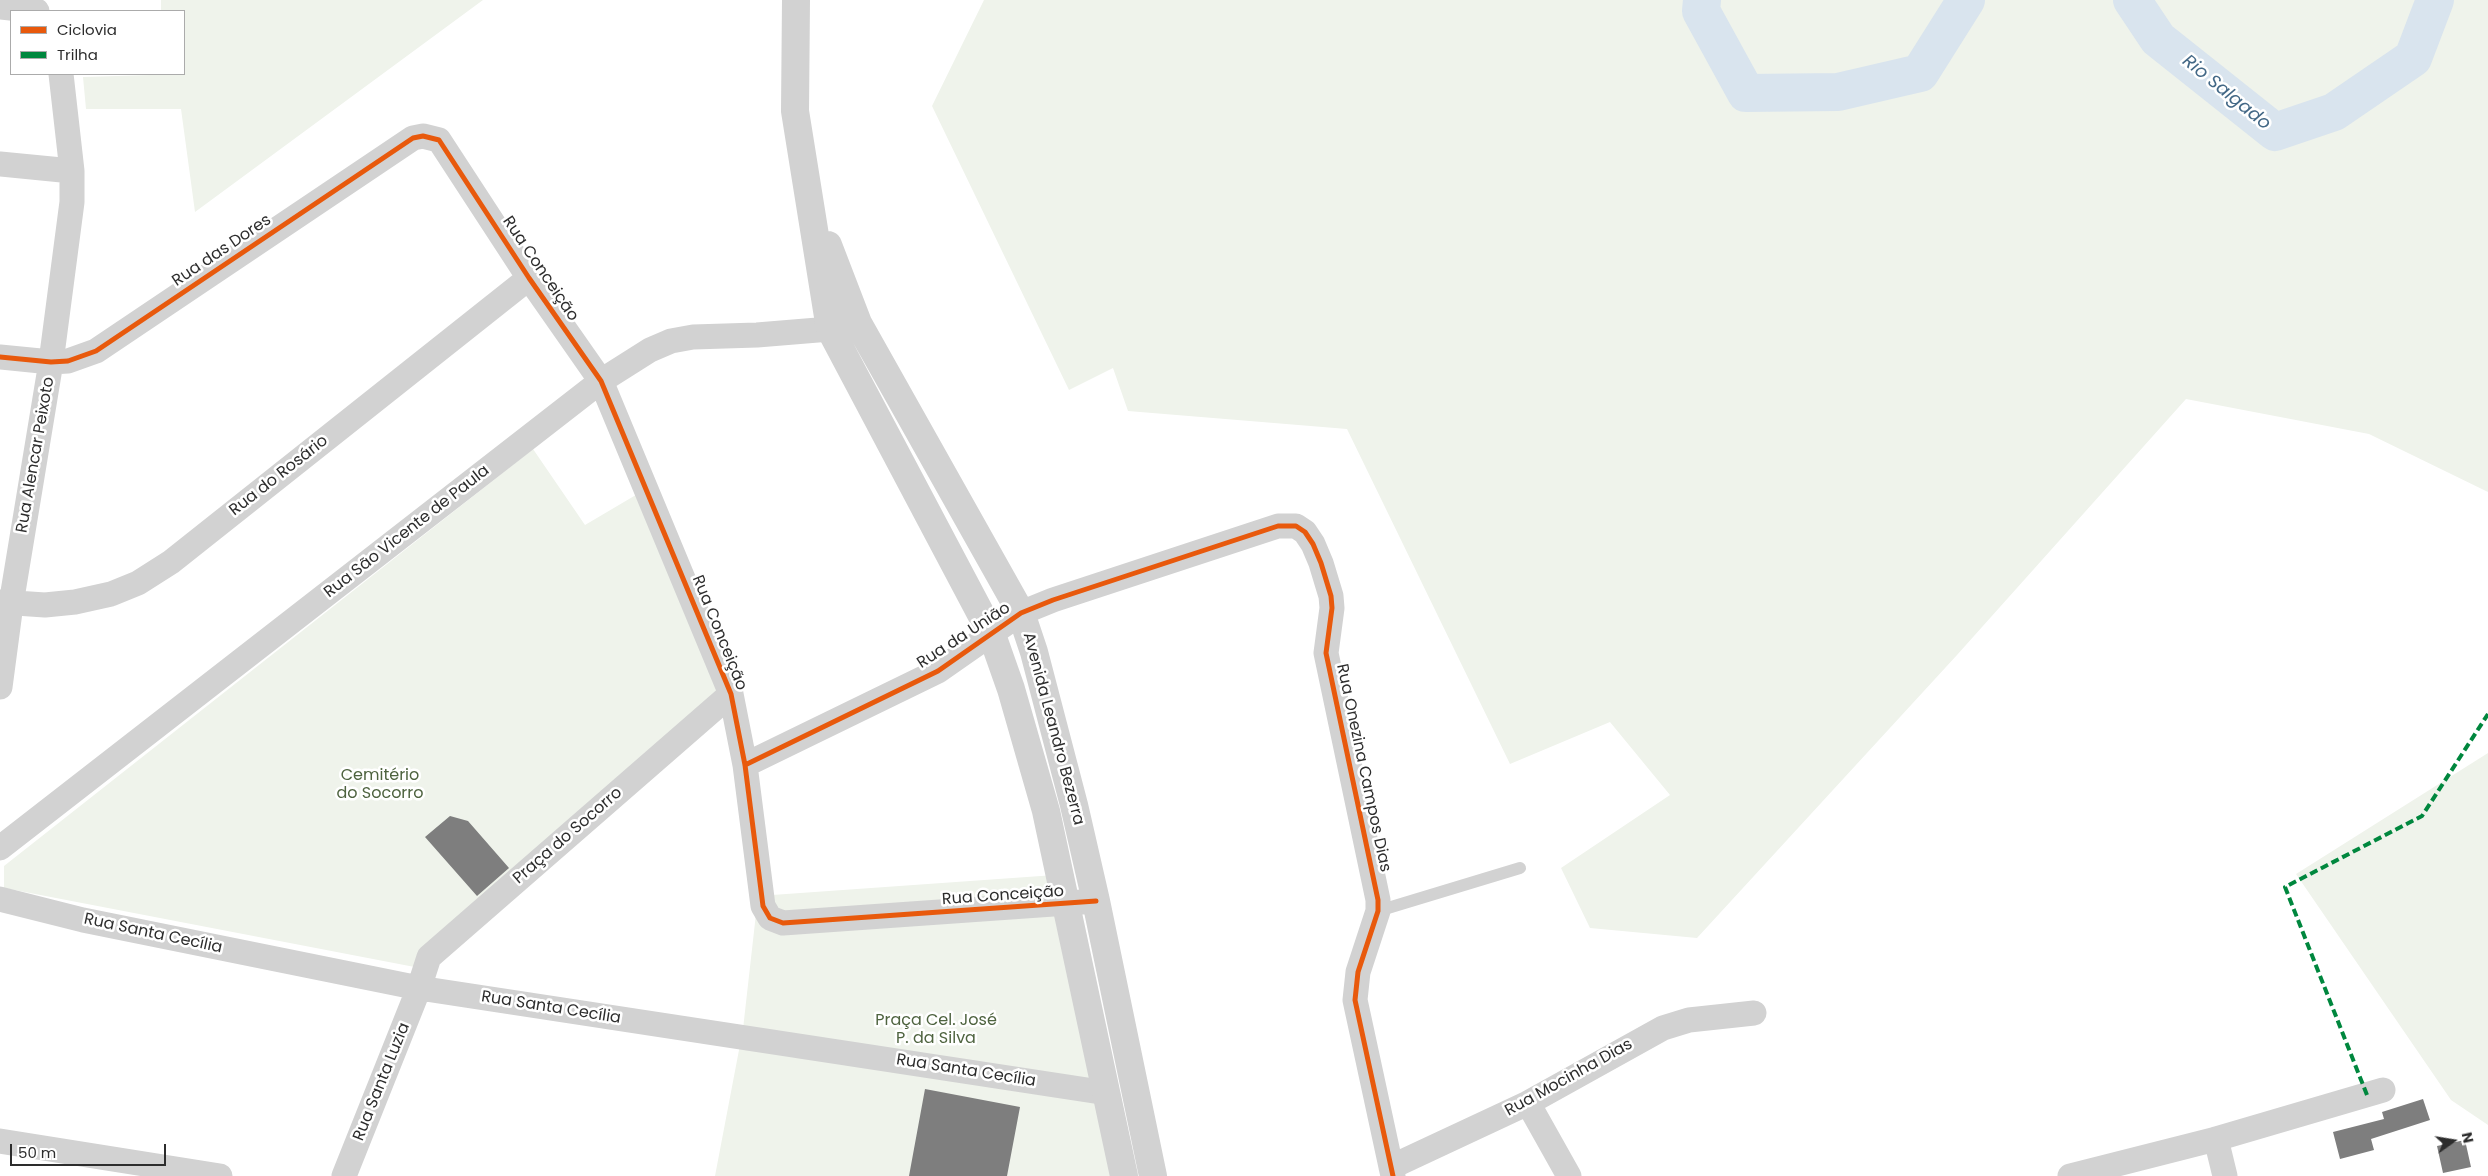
<!DOCTYPE html>
<html>
<head>
<meta charset="utf-8">
<style>
  body { margin:0 }
  #map { position:relative; width:2488px; height:1176px; overflow:hidden; background:#fff; font-family:Poppins,sans-serif }
  canvas { display:block }
  .legend { position:absolute; left:10px; top:10px; width:175px; height:65px; box-sizing:border-box; background:#fff; border:1px solid #ababab; margin:0; padding:6px 9px; list-style:none; font-size:15px; color:#2d2d2d }
  .legend li { display:flex; align-items:center; gap:10px; height:25px }
  .legend b { width:25px; border:1px solid #ababab }
  .north { position:absolute; left:2428px; top:1116px; width:50px; height:50px; -webkit-text-stroke:4px #fff; paint-order:stroke; rotate:77deg; font-size:14px; font-weight:700; line-height:20px; text-align:center; color:#2d2d2d }
  .north::after { content:''; display:block; margin:auto; width:18px; height:22px; background:#2d2d2d; clip-path:polygon(50% 0,100% 100%,50% 72%,0 100%) }
  .scale { position:absolute; left:10px; top:1144px; width:156px; height:22px; box-sizing:border-box; border:2px solid #2d2d2d; border-top:0; padding-left:6px; font-size:15px; line-height:18px; white-space:nowrap; color:#2d2d2d; -webkit-text-stroke:4px #fff; paint-order:stroke }
</style>
</head>
<body>
<div id="map">
<canvas width="2488" height="1176"></canvas>
<ul class="legend">
<li><b style="height:6px;background:#e8590c"></b>Ciclovia</li>
<li><b style="height:6px;background:#00873e"></b>Trilha</li>
</ul>
<div class="north">N</div>
<div class="scale">50 m</div>
</div>
<script>
const c = document.querySelector('canvas').getContext('2d');
c.lineJoin = 'round';
function fill(path, color) { c.fillStyle = color; c.fill(path, 'evenodd'); }
const shape = rows => new Path2D(rows.map(r => 'M' + r).join(''));
function trace(path, color, width, dash) { c.strokeStyle = color; c.lineWidth = width; c.lineCap = dash ? 'butt' : 'round'; c.setLineDash(dash || []); c.stroke(path); }
function drawText(font, color, halo, rows, align = 'center') {
  c.font = font + ' Poppins,sans-serif'; c.lineWidth = 5; c.setLineDash([]); c.textBaseline = 'middle'; c.strokeStyle = halo; c.fillStyle = color; for (const [text, x, y, turn = 0] of rows) {
    c.save(); c.translate(x, y); c.rotate((+turn || 0) * Math.PI / 180); c.textAlign = isNaN(turn) ? turn : align; if (halo) c.strokeText(text, 0, 0); c.fillText(text, 0, 0); c.restore();
  }
}
const green = shape([
  [161,0,483,0,195,212,181,109,86,109,83,77,184,74,184,11,161,11],
  [984,0,2488,0,2488,492,2369,434,2186,399,1957,655,1697,938,1590,928,1561,868,1670,795,1610,722,1510,764,1347,429,1128,411,1113,368,1069,390,932,106],
  [533,449,585,525,646,489,721,703,425,969,4,888,4,866],
  [2488,753,2488,1125,2451,1100,2296,874],
  [1055,875,1116,1176,715,1176,743,1029,758,896]
]);
const river = shape([
  [1702,0,1701,11,1746,93,1838,92,1920,73,1966,0],
  [2132,0,2158,39,2275,132,2334,112,2413,58,2435,0]
]);
const building = shape([
  [450,816,468,821,509,868,477,896,425,837],
  [925,1089,1020,1107,1007,1176,909,1176],
  [2423,1099,2430,1120,2371,1139,2374,1150,2340,1159,2333,1132,2384,1119,2382,1112],
  [2465,1140,2471,1167,2443,1173,2437,1146]
]);
const service = shape([
  [1378,911,1520,868]
]);
const minor = shape([
  [0,7,37,11],
  [0,164,72,171],
  [0,357,51,362,68,361,96,351,413,138,423,136,439,140,529,278,601,381,731,694,745,765,763,906,770,918,783,923,1096,901],
  [0,602,45,605,75,602,111,594,138,583,171,562,529,278],
  [0,687,11,604,51,362,72,202,72,171,61,74],
  [745,765,938,671,1021,613,1053,600,1278,526,1296,526,1305,532,1313,544,1321,563,1331,596,1332,608,1326,653,1378,900,1378,911,1358,972,1355,1000,1393,1176],
  [0,848,601,381,650,350,671,341,693,337,757,335,830,329,851,324],
  [0,899,83,920,419,988,1107,1093],
  [1528,1103,1569,1176],
  [2216,1139,2225,1176],
  [0,1141,220,1176],
  [1391,1167,1528,1103,1663,1028,1689,1020,1754,1013],
  [344,1176,419,988,429,957,731,694],
  [2070,1176,2216,1139,2383,1090]
]);
const tertiary = shape([
  [796,0,795,111,830,329,992,635,1011,689,1046,811,1124,1176],
  [828,245,858,323,1021,613,1034,652,1074,805,1096,901,1153,1176]
]);
const quiet = shape([
  [2367,1095,2285,887,2422,816,2488,714]
]);
const cycleway = shape([
  [0,357,51,362,68,361,96,351,413,138,423,136,439,140,529,278,601,381,731,694,745,765,763,906,770,918,783,923,1096,901],
  [745,765,938,671,1021,613,1053,600,1278,526,1296,526,1305,532,1313,544,1321,563,1331,596,1332,608,1326,653,1378,900,1378,911,1358,972,1355,1000,1393,1176]
]);
const streetNames = [
  ["Rua das Dores",222,251,-34],
  ["Rua Conceição",540,269,56],
  ["Rua Alencar Peixoto",36,455,-80],
  ["Rua do Rosário",279,476,-38],
  ["Rua São Vicente de Paula",407,532,-38],
  ["Rua Conceição",719,633,68],
  ["Rua da União",964,636,-33],
  ["Avenida Leandro Bezerra",1053,729,75],
  ["Rua Onezina Campos Dias",1363,768,78],
  ["Praça do Socorro",568,836,-41],
  ["Rua Conceição",1003,896,-4],
  ["Rua Santa Cecília",153,934,12],
  ["Rua Santa Cecília",551,1008,9],
  ["Rua Santa Cecília",966,1071,9],
  ["Rua Mocinha Dias",1569,1078,-29],
  ["Rua Santa Luzia",382,1082,-68]
];
const parkNames = [
  ["Cemitério",380,776],
  ["do Socorro",380,794],
  ["Praça Cel. José",936,1021],
  ["P. da Silva",936,1039]
];
const waterNames = [
  ["Rio Salgado",2226,93,39]
];
fill(green, '#eff3eb');
trace(river, '#d9e4ee', 38);
fill(building, '#7e7e7e');
trace(service, '#d2d2d2', 12);
trace(minor, '#d2d2d2', 25);
trace(tertiary, '#d2d2d2', 28);
trace(quiet, '#00873e', 4, [8, 4]);
trace(cycleway, '#e8590c', 5);
drawText('16px', '#2d2d2d', '#fff', streetNames);
drawText('16px', '#4e633f', '#fff', parkNames);
drawText('italic 18px', '#436886', '#fff', waterNames);
</script>
</body>
</html>
